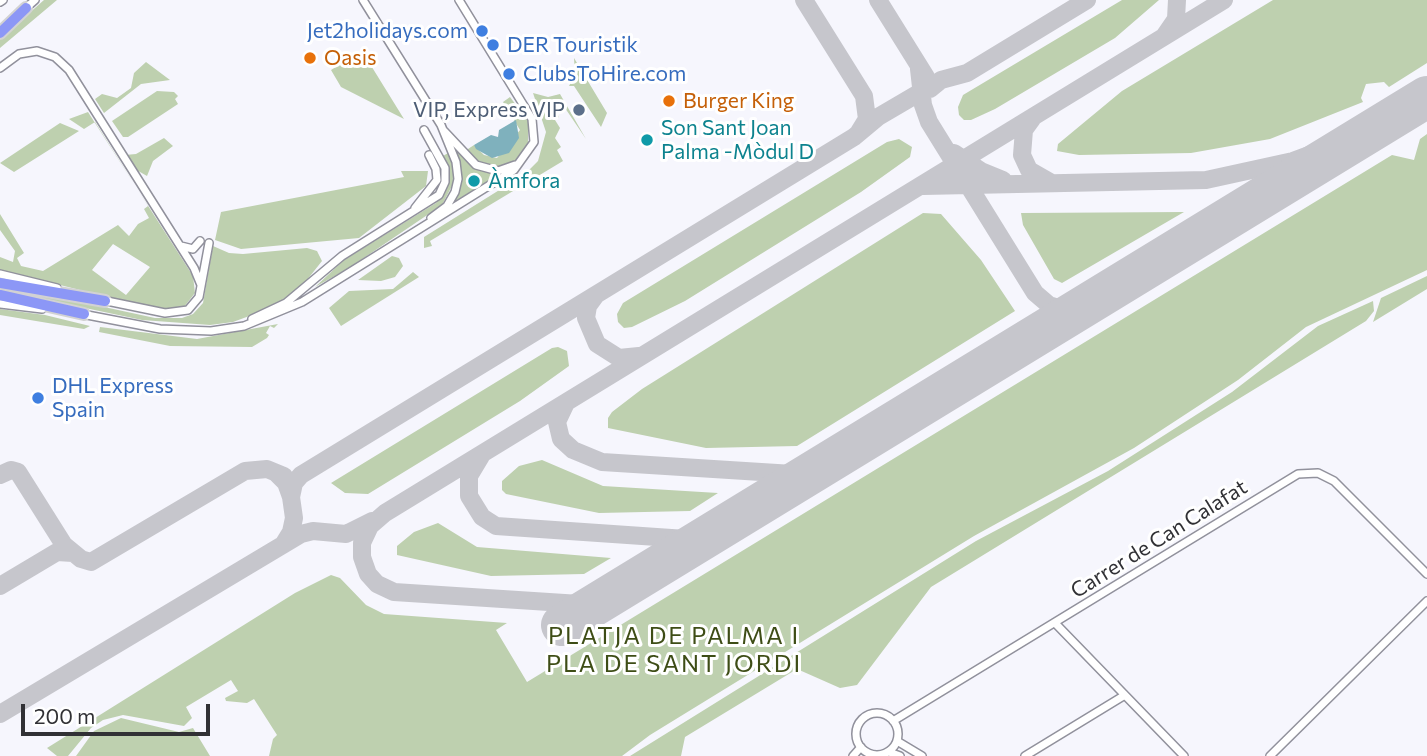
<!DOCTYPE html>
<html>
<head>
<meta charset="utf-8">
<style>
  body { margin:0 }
  #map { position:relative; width:1427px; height:756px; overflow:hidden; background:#f6f6fd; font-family:Commissioner,sans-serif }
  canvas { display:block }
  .scale { position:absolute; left:21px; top:704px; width:189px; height:32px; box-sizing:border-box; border:4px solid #313135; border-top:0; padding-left:9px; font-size:21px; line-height:24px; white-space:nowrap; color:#313135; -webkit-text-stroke:5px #fff; paint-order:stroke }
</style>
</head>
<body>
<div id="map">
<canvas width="1427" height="756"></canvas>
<div class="scale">200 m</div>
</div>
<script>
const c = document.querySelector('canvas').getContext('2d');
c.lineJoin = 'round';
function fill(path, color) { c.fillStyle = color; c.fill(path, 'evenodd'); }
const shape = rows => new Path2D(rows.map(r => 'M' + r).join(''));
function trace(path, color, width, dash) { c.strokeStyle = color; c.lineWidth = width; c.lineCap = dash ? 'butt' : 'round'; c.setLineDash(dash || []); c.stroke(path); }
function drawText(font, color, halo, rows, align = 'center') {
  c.font = font + ' Commissioner,sans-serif'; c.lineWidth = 6; c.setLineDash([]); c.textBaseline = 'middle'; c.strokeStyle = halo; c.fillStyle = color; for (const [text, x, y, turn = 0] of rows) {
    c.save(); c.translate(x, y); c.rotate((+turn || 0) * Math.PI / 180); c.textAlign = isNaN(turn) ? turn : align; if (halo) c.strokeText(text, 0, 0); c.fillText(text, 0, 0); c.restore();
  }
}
const green = shape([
  [44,0,57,0,0,48,0,39],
  [1122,0,1159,0,1115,38,995,109,971,120,964,120,959,115,958,107,963,95],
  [1273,0,1427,0,1427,63,1389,87,1384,82,1366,84,1361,98,1363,102,1270,139,1191,153,1079,155,1057,151,1058,144,1122,91],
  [362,51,404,119,341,87,331,70],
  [574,58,607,113,601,127,574,86,569,86,575,75],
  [146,62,170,80,141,84,104,113,95,99,102,94,117,98,131,88,134,73],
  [157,91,174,92,178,96,175,99,178,104,128,137,123,137,112,121],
  [533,93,548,97,560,94,586,139,565,108,557,113,559,117,555,120,560,128,555,138,561,147,557,150,563,161,430,241,432,246,424,248,424,237,525,174,538,161,546,132],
  [510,97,528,121,528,146,516,161,500,168,475,162,465,151,474,145,484,155,497,158,520,130,503,102],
  [88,112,193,276,195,293,184,307,167,309,136,304,0,270,0,257,13,262,15,251,0,230,0,214,24,253,17,258,21,266,43,271,118,225,129,236,138,224,149,218,144,209,148,206,95,122,84,129,69,119],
  [113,244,150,267,126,295,92,270],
  [60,123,79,131,14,172,0,163],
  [1427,134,1427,270,1306,327,1238,380,1134,448,974,536,650,735,622,756,269,756,273,739,277,735,254,699,247,703,226,701,225,698,238,691,231,680,186,707,192,718,184,726,123,715,103,720,91,728,68,756,57,756,47,748,295,593,331,575,340,578,366,605,384,614,507,623,496,630,527,682,1392,155,1414,160,1420,139],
  [164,138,173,146,153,161,147,176,133,168,125,155,136,154],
  [899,139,912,147,910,157,861,192,685,301,632,327,624,328,618,322,617,314,623,303,887,142],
  [457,147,474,168,501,175,451,206,461,180,460,166,453,150],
  [448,153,454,170,454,182,442,205,349,268,315,287,344,260,436,203,448,184,448,171,443,156],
  [401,171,428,171,426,186,359,238,241,249,215,240,221,212,404,177],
  [1184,212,1062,283,1054,279,1023,225,1021,213],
  [923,213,941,214,981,260,1015,311,797,446,706,448,608,428,608,418,612,412,642,389],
  [213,246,229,253,243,254,307,248,317,251,322,261,303,285,271,308,233,322,210,325,142,320,0,290,81,302,155,318,182,318,193,314,203,303],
  [392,256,399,258,403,266,395,277,381,281,358,280],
  [413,272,419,277,341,326,329,308,349,291,393,289],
  [1427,276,1427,289,1373,322,1381,298],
  [1373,301,1374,311,1366,321,931,587,857,685,840,688,797,669,685,737,681,756,630,756,976,541,1108,471,1232,392,1318,326],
  [0,309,45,315,90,326,84,329,0,315],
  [278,324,274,328,270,326,266,333,269,335,267,338,252,347,170,346,99,332,100,327,197,339],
  [558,347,567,351,569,366,520,401,368,494,345,493,331,483,552,348],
  [542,460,603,486,718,493,690,511,599,513,506,494,502,490,502,481,519,466],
  [438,523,477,547,611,558,584,574,491,576,397,555,397,546,414,532],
  [121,718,179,732,193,728,210,756,76,756,94,731]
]);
const water = shape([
  [516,120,519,138,509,153,492,158,476,149,474,145,491,135,498,137,499,130]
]);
const taxiway = shape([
  [804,0,864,96,867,119,859,132],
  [878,0,926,77],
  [1165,35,1176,19,1177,0],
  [919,69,923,105,929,122,1035,293,1049,305,1059,308,1088,304],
  [930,89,941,80,967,73,1087,0],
  [1032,119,1024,130,1022,155,1029,170,1050,182],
  [954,153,981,171,1003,180],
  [923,186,1206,180,1293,161,1347,141,1397,115],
  [596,295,588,306,586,318,597,344,619,358,639,356],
  [566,403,557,422,561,439,573,450,602,462,793,474,819,468],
  [481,456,469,476,469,496,482,517,496,526,686,539,711,534],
  [276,473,286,483,291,497,294,483,301,475,854,137,878,117,936,83],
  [0,475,11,470,18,472,64,545,81,559,91,562,245,471,267,469,284,476],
  [283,545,291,532,294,518,291,497],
  [0,586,57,552,73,553],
  [605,599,580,604,394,592,377,584,368,574,362,557,362,543,370,526,385,513,1224,0],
  [0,714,301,534,313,531,346,534,372,521]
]);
const runway = shape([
  [562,625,1427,97]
]);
const minor = shape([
  [363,0,441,125,456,162,458,179,455,192,447,206,431,218],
  [0,2,3,0],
  [26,8,35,0],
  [0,68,19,54,37,51,55,57,69,70,194,268,201,285],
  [444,131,476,165,498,171,515,165],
  [415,208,437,180,436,169,429,155],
  [181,246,193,249,200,241],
  [0,274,57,288],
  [102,300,165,313,188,310,199,297,209,243],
  [0,304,42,309],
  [82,314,160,329,211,331,244,326,302,302,514,170,534,142,532,119,459,0],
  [252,319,286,303,342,256,439,195,445,182,445,168,424,130],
  [1055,623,1184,756],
  '856 734a21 21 0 1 1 42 0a21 21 0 1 1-42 0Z',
  [893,721,1298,474,1318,473,1334,481,1427,574],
  [897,741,922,756],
  [889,752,900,756],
  [853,756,861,747],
  [1025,756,1125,695],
  [1270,756,1427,601]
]);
const highway = shape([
  [0,33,26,8],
  [0,283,105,301],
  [0,295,84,314]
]);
const markers = [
  [482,31,7,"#3f7fe0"],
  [493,45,7,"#3f7fe0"],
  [310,58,7,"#e8710a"],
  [509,74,7,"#3f7fe0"],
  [669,101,7,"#e8710a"],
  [579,110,7,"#5c6f8a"],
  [647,140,7,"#0f9aa8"],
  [474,181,7,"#0f9aa8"],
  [38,398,7,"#3f7fe0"]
];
const shopNames = [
  ["Jet2holidays.com",468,31,"right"],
  ["DER Touristik",507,45],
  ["ClubsToHire.com",523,74],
  ["DHL Express",52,386],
  ["Spain",52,410]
];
const foodNames = [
  ["Oasis",324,58],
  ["Burger King",683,101]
];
const serviceNames = [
  ["VIP, Express VIP",565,110]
];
const cultureNames = [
  ["Son Sant Joan",661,128],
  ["Palma -Mòdul D",661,152],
  ["Àmfora",488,181]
];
const streetNames = [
  ["Carrer de Can Calafat",1159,539,-32]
];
const quarterNames = [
  ["PLATJA DE PALMA I",674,636],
  ["PLA DE SANT JORDI",674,664]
];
fill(green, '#bed0af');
fill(water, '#7fb1bd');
trace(taxiway, '#c6c6cc', 18);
trace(runway, '#c6c6cc', 42);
trace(minor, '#91919c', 10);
trace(highway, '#d2d2d3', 14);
trace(minor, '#fff', 7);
trace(highway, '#8c97f6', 10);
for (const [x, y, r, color] of markers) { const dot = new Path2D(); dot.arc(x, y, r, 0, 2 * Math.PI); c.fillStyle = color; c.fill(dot); trace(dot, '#fff', 2.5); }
drawText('21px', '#366cbe', '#fff', shopNames, 'left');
drawText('21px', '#c56008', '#fff', foodNames, 'left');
drawText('21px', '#4e5e75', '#fff', serviceNames, 'right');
drawText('21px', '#0d838f', '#fff', cultureNames, 'left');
drawText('21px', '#313135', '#fff', streetNames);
c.letterSpacing = '2px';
drawText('24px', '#3e4d16', '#fff', quarterNames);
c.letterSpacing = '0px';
</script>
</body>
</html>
